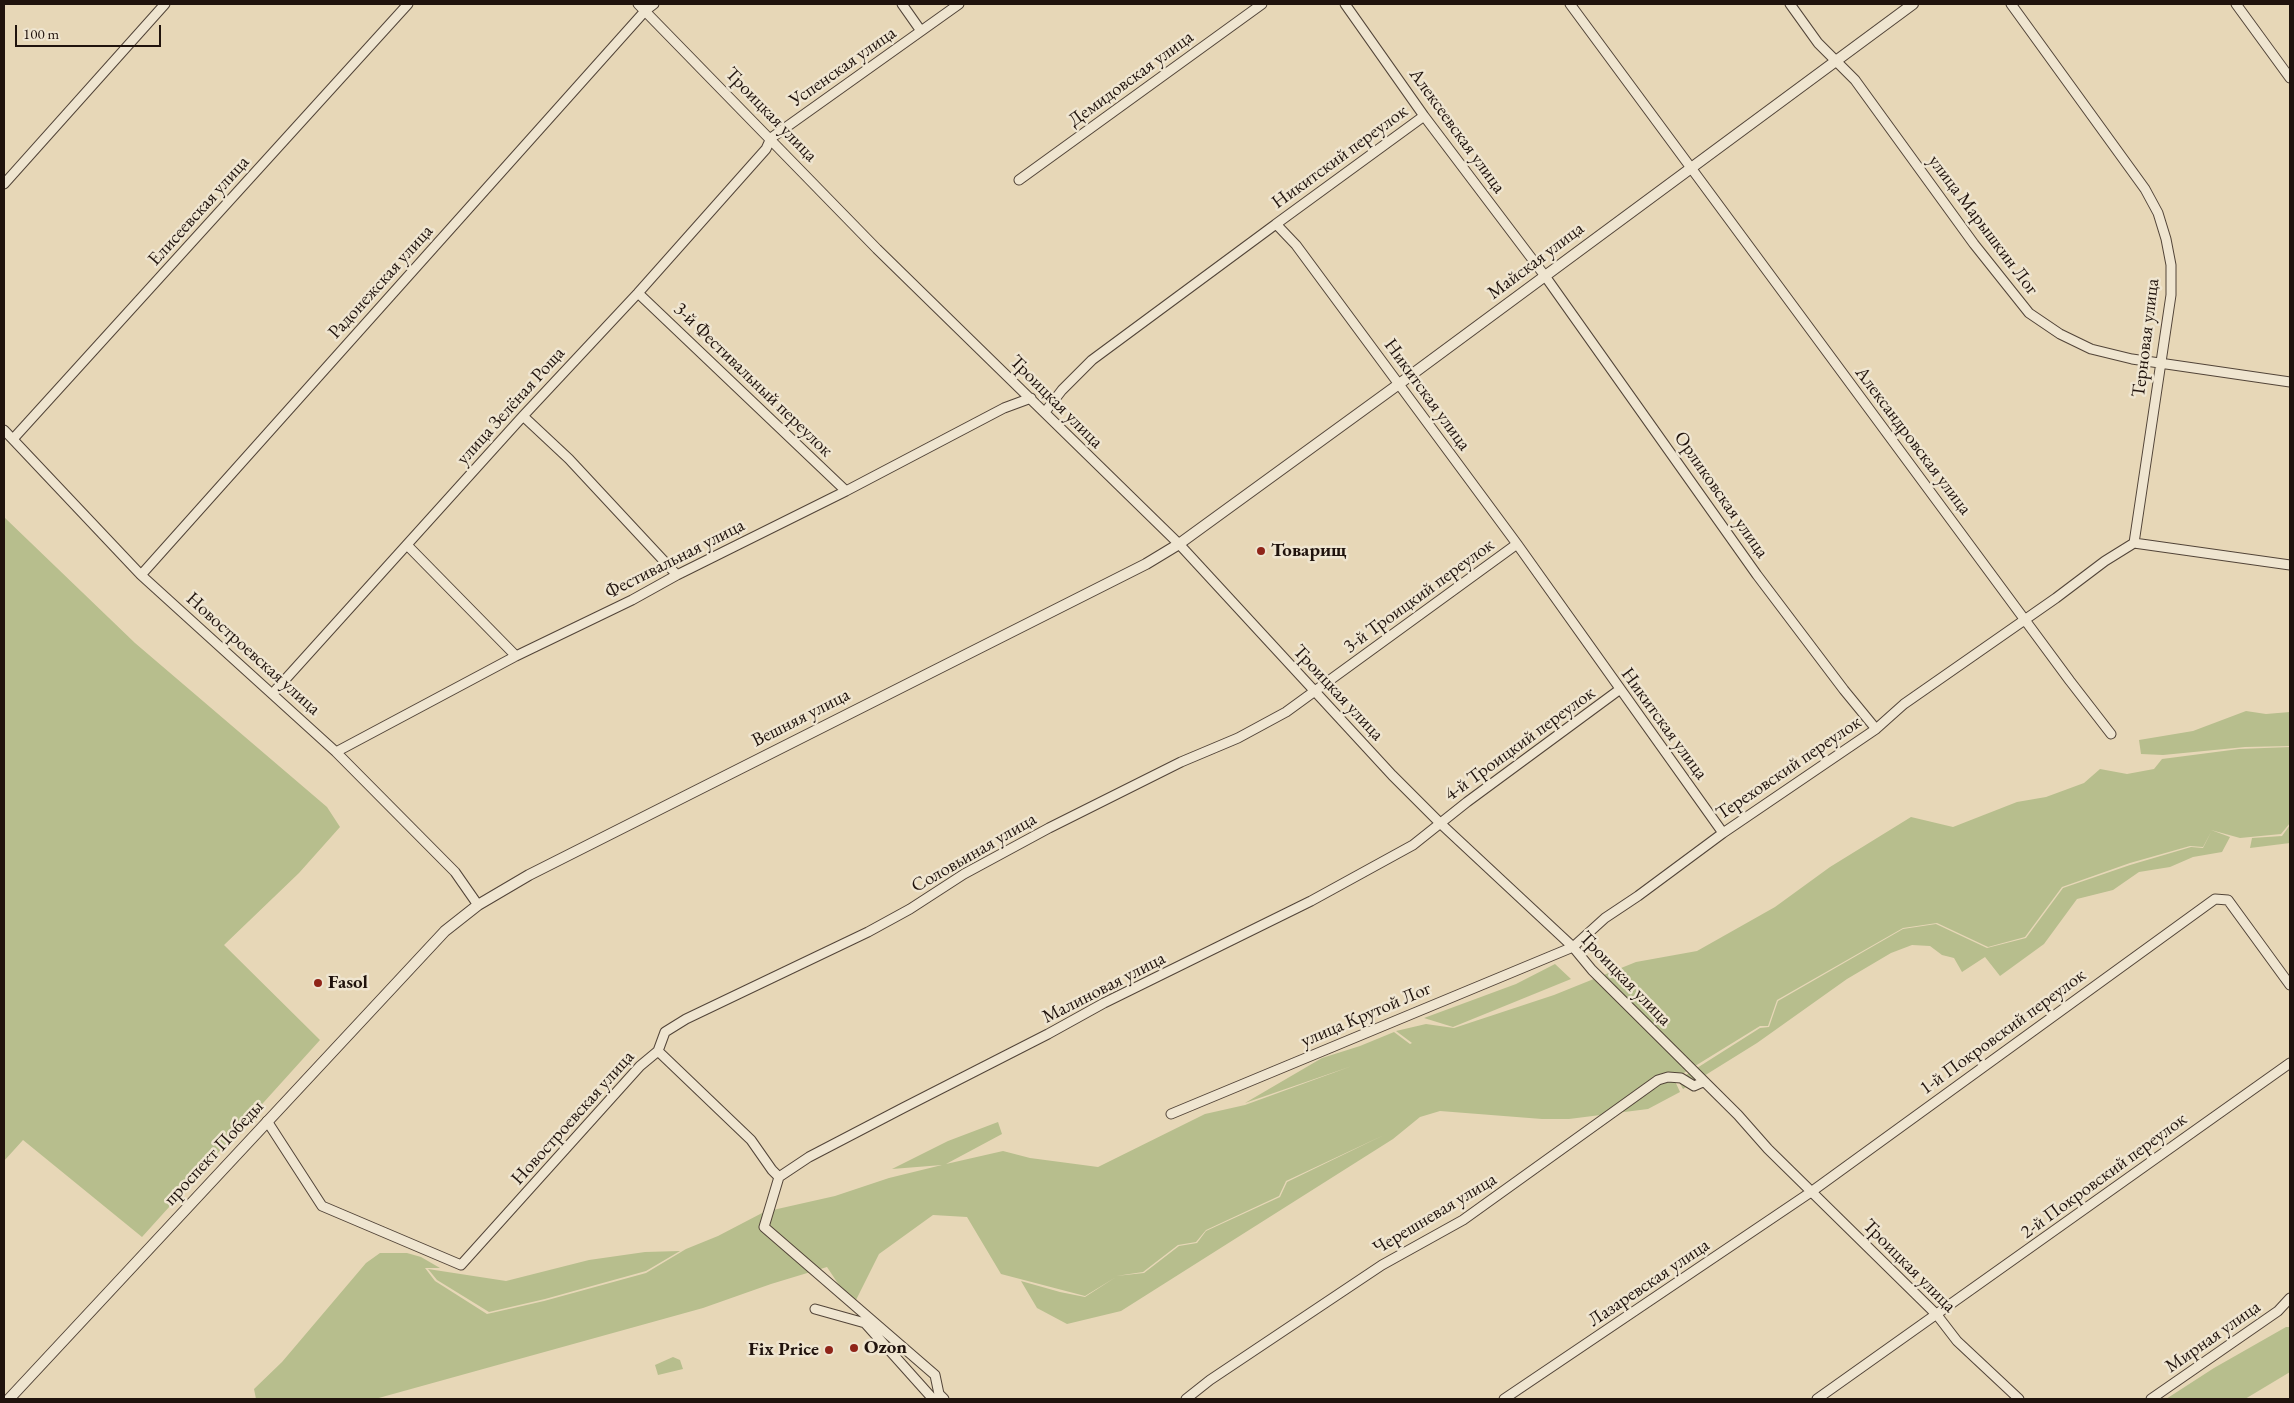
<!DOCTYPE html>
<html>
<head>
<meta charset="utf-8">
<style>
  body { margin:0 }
  #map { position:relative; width:2294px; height:1403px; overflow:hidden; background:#e7d7b7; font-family:"EB Garamond",serif }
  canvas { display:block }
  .frame { position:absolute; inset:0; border:5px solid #20130d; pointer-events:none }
  .scale { position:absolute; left:15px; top:25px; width:146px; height:22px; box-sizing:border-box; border:2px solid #20130d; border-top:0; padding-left:6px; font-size:15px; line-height:18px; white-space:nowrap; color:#20130d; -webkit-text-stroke:4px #efe5d0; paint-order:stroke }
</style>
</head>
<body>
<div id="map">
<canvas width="2294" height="1403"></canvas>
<div class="frame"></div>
<div class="scale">100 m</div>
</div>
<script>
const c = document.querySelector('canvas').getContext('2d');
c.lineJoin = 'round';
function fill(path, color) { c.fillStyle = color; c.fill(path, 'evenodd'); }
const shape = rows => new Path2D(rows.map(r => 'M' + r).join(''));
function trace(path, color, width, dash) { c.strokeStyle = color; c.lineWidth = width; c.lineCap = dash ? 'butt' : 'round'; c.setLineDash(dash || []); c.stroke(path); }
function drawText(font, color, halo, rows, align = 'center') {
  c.font = font + ' "EB Garamond",serif'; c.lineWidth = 5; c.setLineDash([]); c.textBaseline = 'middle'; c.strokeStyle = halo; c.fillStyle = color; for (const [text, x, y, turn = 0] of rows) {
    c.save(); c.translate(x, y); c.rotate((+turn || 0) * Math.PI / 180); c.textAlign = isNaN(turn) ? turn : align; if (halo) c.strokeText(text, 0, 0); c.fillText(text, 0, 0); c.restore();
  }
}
const green = shape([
  [4,517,135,643,327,807,340,827,299,873,224,945,320,1040,142,1237,23,1140,4,1161],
  [2246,711,2266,714,2290,712,2290,746,2245,747,2163,755,2141,754,2139,740,2193,731],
  [2290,747,2290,823,2281,834,2240,838,2211,830,2230,837,2222,852,2193,857,2170,867,2139,872,2113,890,2077,899,2044,944,2000,976,1985,957,1962,972,1954,958,1942,955,1930,946,1912,945,1891,953,1847,979,1757,1043,1683,1089,1678,1080,1760,1028,1769,1027,1778,1001,1903,929,1936,924,1987,948,2026,938,2063,888,2130,865,2191,847,2203,848,2211,832,2203,847,2190,846,2130,863,2062,887,2025,937,1988,947,1937,923,1903,928,1777,1000,1768,1026,1760,1026,1674,1079,1680,1092,1648,1109,1569,1119,1542,1119,1440,1111,1420,1117,1393,1139,1121,1311,1067,1324,1037,1308,1021,1281,1060,1292,1085,1297,1116,1277,1085,1296,1001,1274,967,1217,933,1215,879,1254,853,1306,827,1267,771,1284,703,1308,375,1399,256,1399,254,1389,282,1362,366,1263,380,1253,407,1253,421,1257,440,1268,425,1268,435,1281,487,1314,544,1301,646,1273,686,1249,718,1236,764,1212,835,1196,889,1178,942,1165,892,1169,948,1141,998,1122,1002,1134,946,1164,1003,1151,1030,1158,1098,1167,1205,1114,1245,1105,1352,1066,1245,1103,1322,1058,1360,1046,1394,1032,1410,1044,1412,1043,1396,1031,1426,1024,1454,1028,1554,995,1636,962,1697,951,1775,907,1830,867,1911,817,1953,827,2017,802,2046,797,2084,783,2100,769,2127,774,2154,769,2162,759,2239,749],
  [1384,1135,1287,1182,1280,1197,1206,1231,1197,1243,1179,1246,1144,1273,1116,1276,1143,1272,1178,1245,1196,1242,1206,1230,1279,1196,1286,1181],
  [2290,825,2290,843,2250,848,2252,838,2282,836],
  [1555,964,1571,979,1453,1027,1424,1018,1516,984],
  [680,1251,646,1271,545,1299,489,1312,437,1280,428,1269,506,1281,589,1260,645,1252],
  [2286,1327,2290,1327,2290,1372,2245,1399,2166,1399,2214,1368],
  [673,1357,680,1360,683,1369,658,1375,655,1365]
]);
const minor = shape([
  [638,4,877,249,1179,544,1392,775,1440,823,1573,947,1592,970,1738,1115,1768,1149,1937,1315,1957,1341,2019,1399],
  [902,4,921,31],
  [1345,4,1424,116,1545,276,1757,575,1844,690,1876,729],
  [1570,4,2070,681,2111,734],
  [1790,4,1818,43,1855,80,1974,244,2029,313,2060,334,2091,349,2132,359,2290,382],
  [2011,4,2145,189,2158,213,2166,239,2171,265,2171,295,2134,543],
  [2236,4,2290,78],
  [1019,180,1262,4],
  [4,184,165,4],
  [1276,224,1424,116],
  [638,293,846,491],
  [1045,412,1062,390,1092,360,1276,224,1296,245,1517,544,1723,833],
  [523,416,569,459,677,575],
  [4,430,141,575,336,752,455,872,478,905],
  [13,439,408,4],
  [407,545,516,656],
  [141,575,645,11,654,4],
  [273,693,523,416,638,293,766,149,771,138,959,4],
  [336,752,516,656,632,600,677,575,846,491,1004,408,1031,398],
  [658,1051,665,1032,686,1019,868,932,910,909,964,874,1049,828,1181,762,1238,738,1286,712,1517,544],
  [1171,1114,1573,947,1605,918,1638,896,1723,833,1876,729,1904,704,2056,598,2105,561,2134,543,2290,565],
  [267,1121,322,1206,461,1265,640,1066,658,1051,751,1140,772,1170,779,1177,764,1227,935,1375,939,1394,944,1399],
  [779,1177,809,1157,903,1108,1048,1034,1104,1003,1311,901,1413,845,1467,802,1619,690],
  [815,1309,865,1323,933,1399],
  [1186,1399,1210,1380,1382,1265,1463,1220,1658,1080,1668,1077,1681,1078,1694,1086,1703,1082],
  [1504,1399,1811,1192,2215,899,2228,900,2290,985],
  [1817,1399,2290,1063],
  [2151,1399,2278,1311,2290,1298]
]);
const tertiary = shape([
  [9,1399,445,931,478,905,529,875,1146,564,1179,544,1399,384,1913,4]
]);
const markers = [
  [1261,551,5,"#8f2418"],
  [318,983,5,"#8f2418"],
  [854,1348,5,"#8f2418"],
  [829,1350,5,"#8f2418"]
];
const streetNames = [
  ["Успенская улица",843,67,-35],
  ["Демидовская улица",1131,79,-36],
  ["Троицкая улица",771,115,46],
  ["Алексеевская улица",1457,131,54],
  ["Никитский переулок",1340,157,-36],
  ["Елисеевская улица",199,211,-48],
  ["улица Марышкин Лог",1983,225,53],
  ["Майская улица",1536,261,-37],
  ["Радонежская улица",381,282,-48],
  ["Терновая улица",2146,338,-83],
  ["3-й Фестивальный переулок",753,380,44],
  ["Никитская улица",1427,395,54],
  ["Троицкая улица",1056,402,45],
  ["улица Зелёная Роща",511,406,-48],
  ["Александровская улица",1913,441,53],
  ["Орликовская улица",1721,495,55],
  ["Фестивальная улица",675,559,-27],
  ["3-й Троицкий переулок",1419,596,-36],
  ["Новостроевская улица",253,654,42],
  ["Троицкая улица",1338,693,47],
  ["Вешняя улица",801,718,-27],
  ["Никитская улица",1664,724,54],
  ["4-й Троицкий переулок",1520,744,-36],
  ["Тереховский переулок",1789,768,-34],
  ["Соловьиная улица",974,853,-30],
  ["Троицкая улица",1625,979,46],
  ["Малиновая улица",1104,988,-27],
  ["улица Крутой Лог",1366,1015,-23],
  ["1-й Покровский переулок",2003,1032,-36],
  ["Новостроевская улица",573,1118,-48],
  ["проспект Победы",214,1153,-47],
  ["2-й Покровский переулок",2104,1176,-36],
  ["Черешневая улица",1435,1214,-31],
  ["Троицкая улица",1909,1266,45],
  ["Лазаревская улица",1649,1283,-34],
  ["Мирная улица",2213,1337,-35]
];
const poiNames = [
  ["Товарищ",1271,551],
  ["Fasol",328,983],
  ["Ozon",864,1348],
  ["Fix Price",819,1350,"right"]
];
fill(green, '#b7be8d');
trace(minor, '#524438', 11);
trace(tertiary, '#524438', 12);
trace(minor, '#efe5d0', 9);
trace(tertiary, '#efe5d0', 10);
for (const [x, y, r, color] of markers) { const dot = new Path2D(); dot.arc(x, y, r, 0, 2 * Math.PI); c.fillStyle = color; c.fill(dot); trace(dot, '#efe5d0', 2); }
drawText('19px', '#20130d', '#efe5d0', streetNames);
drawText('bold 19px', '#20130d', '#efe5d0', poiNames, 'left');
</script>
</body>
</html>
